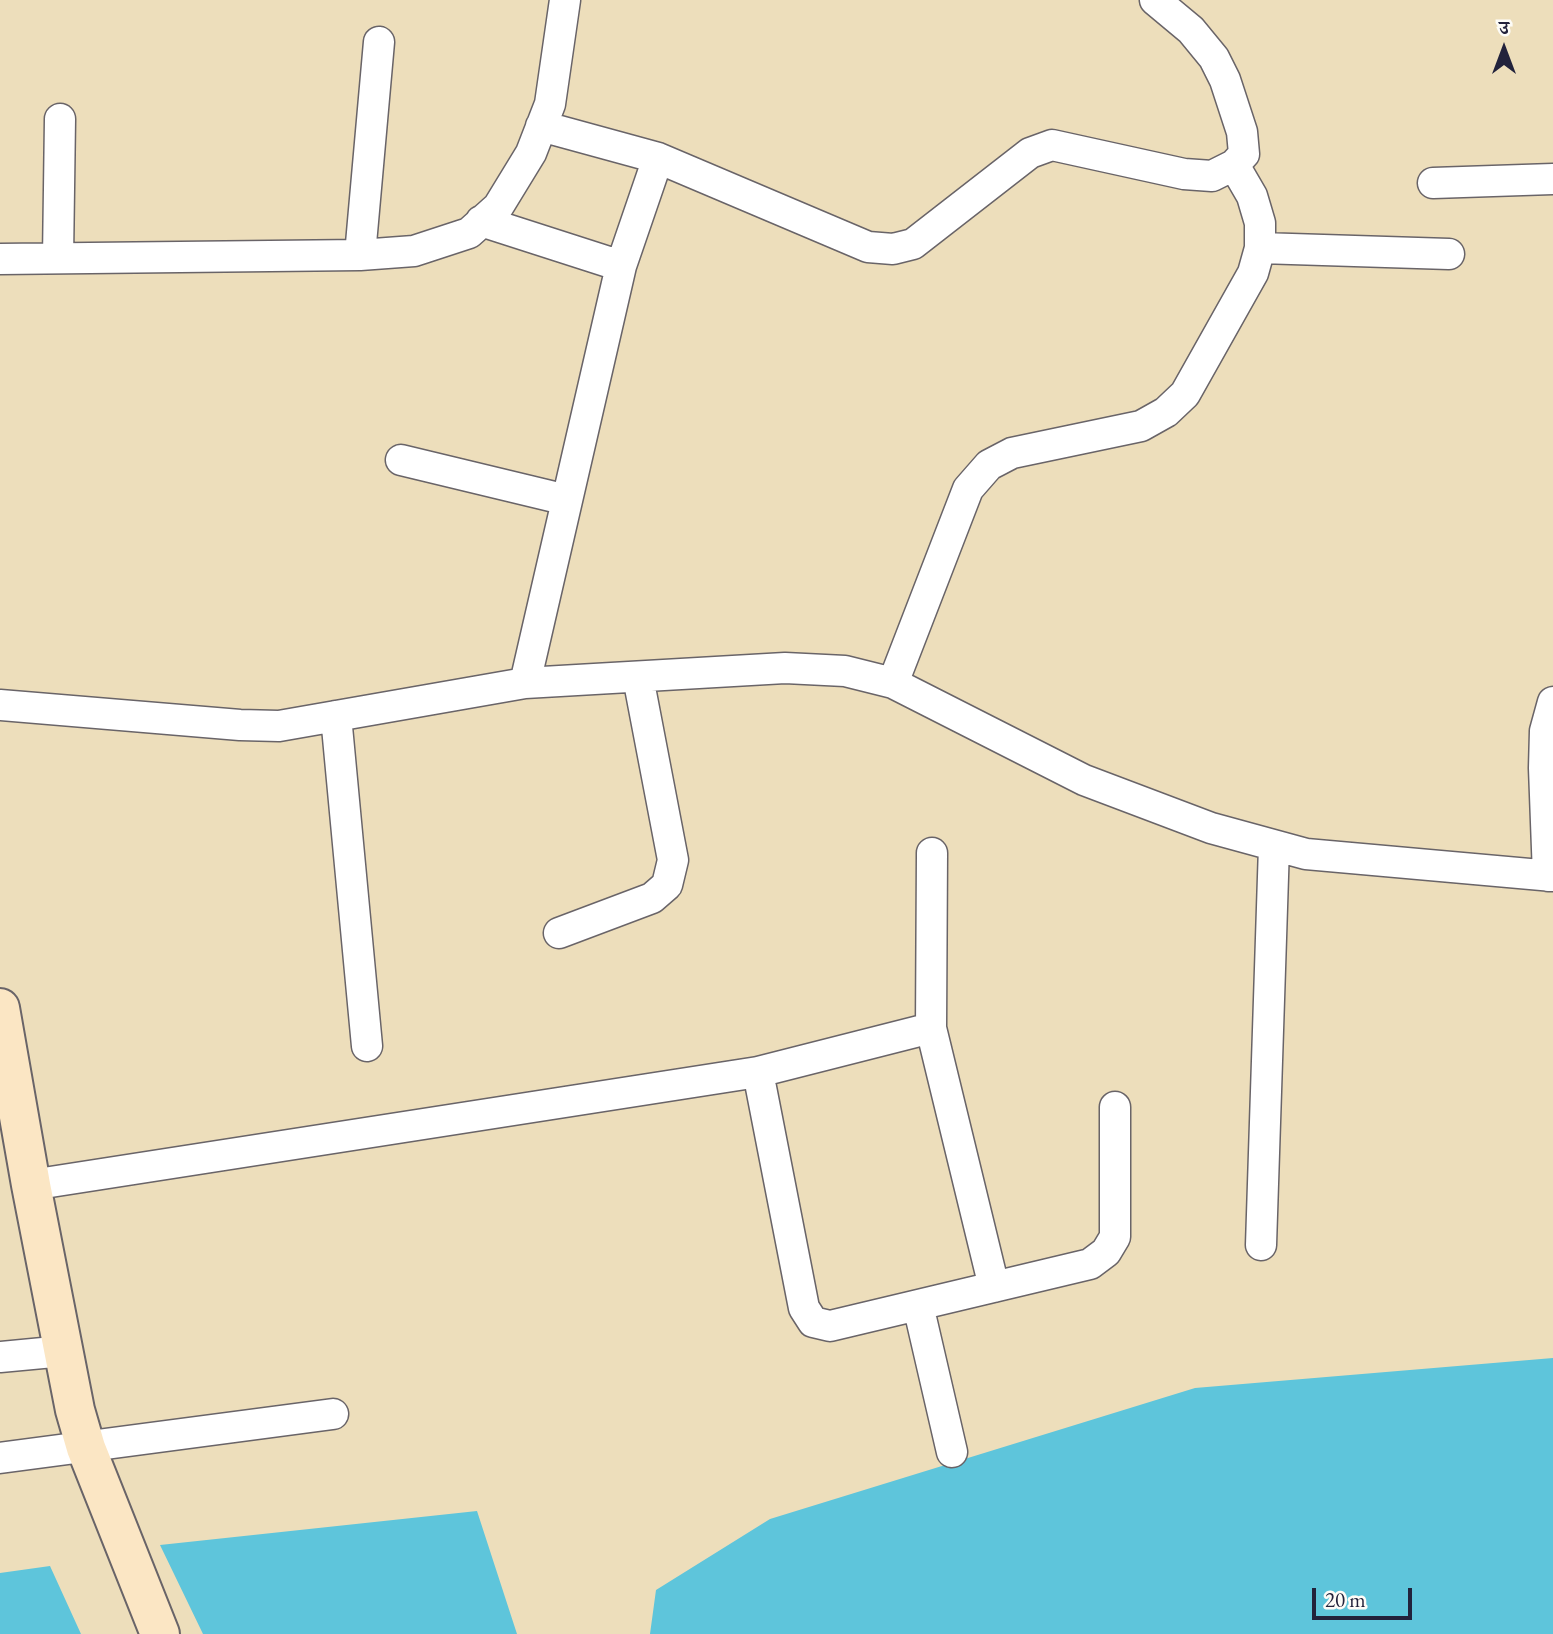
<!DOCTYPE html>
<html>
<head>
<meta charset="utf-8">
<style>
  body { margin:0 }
  #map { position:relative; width:1553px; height:1634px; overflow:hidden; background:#eddebb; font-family:"EB Garamond","Noto Serif Devanagari",serif }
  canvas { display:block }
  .north { position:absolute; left:1469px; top:14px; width:70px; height:70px; -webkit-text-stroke:5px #fdfcf7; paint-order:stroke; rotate:0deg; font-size:19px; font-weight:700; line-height:28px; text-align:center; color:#22223b }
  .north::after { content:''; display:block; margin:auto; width:24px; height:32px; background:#22223b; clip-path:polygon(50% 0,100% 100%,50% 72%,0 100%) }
  .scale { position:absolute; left:1312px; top:1588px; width:100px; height:32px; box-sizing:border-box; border:4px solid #22223b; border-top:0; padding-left:9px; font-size:21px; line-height:24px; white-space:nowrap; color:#22223b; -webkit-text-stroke:5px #fdfcf7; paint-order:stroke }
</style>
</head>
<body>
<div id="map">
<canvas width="1553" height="1634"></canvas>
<div class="north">उ</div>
<div class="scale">20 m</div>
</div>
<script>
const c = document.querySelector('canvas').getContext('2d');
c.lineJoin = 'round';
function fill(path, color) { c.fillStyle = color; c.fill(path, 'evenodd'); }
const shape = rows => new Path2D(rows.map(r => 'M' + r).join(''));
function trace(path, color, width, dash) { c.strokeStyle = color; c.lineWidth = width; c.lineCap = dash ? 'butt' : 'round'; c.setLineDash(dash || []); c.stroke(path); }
const water = shape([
  [1553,1358,1553,1634,650,1634,656,1590,770,1519,1195,1388],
  [477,1511,517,1634,203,1634,160,1545],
  [50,1566,81,1634,0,1634,0,1573]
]);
const minor = shape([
  [541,126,658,158,868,247,893,249,913,244,1030,153,1052,145,1184,174,1212,176,1234,165,1244,154,1242,132,1225,80,1214,58,1191,30,1155,0],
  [1433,183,1553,179],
  [481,221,621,266],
  [1260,248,1449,254],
  [360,255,379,42],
  [58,258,60,119],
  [0,259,360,255,414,251,469,233,498,207,531,153,550,104,565,0],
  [401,460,567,500],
  [525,683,621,266,658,158],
  [893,683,968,489,989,465,1012,453,1141,426,1166,412,1185,394,1253,273,1260,248,1260,223,1252,196,1234,165],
  [0,705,240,725,279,726,525,683,785,668,845,671,893,683,1084,780,1211,828,1306,854,1553,876],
  [336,716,367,1046],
  [932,853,931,1028,994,1287],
  [1548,876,1544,768,1545,731,1553,702],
  [559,933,652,898,667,885,673,860,638,677],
  [758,1072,804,1308,813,1322,830,1326,1090,1264,1106,1252,1115,1237,1115,1107],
  [31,1185,758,1072,931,1028],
  [1261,1245,1274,846],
  [918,1305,952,1452],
  [0,1357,64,1351],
  [0,1458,333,1414]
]);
const secondary = shape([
  [0,1008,31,1185,75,1410,86,1448,160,1634]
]);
fill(water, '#5ec5db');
trace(minor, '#696468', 33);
trace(secondary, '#696468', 42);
trace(minor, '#fff', 30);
trace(secondary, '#fbe6c4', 38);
</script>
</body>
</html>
